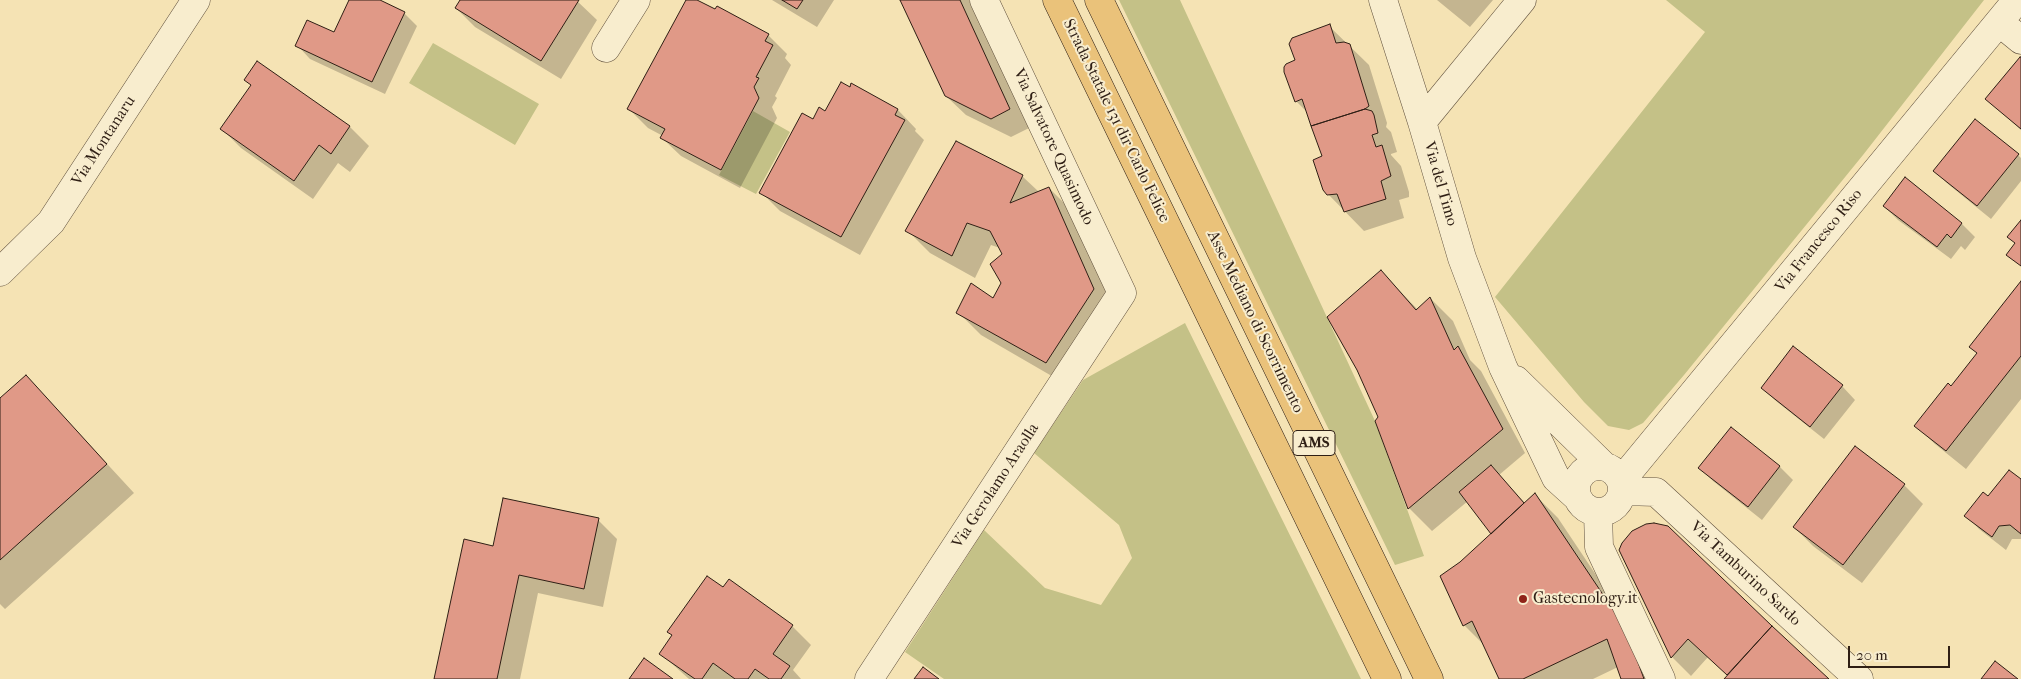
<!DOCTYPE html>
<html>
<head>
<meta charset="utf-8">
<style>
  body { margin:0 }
  #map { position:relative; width:2021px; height:679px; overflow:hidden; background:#f5e3b4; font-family:"IM FELL French Canon",serif }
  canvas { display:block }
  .scale { position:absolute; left:1848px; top:646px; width:102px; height:22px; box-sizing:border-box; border:2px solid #2f1f15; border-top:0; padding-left:6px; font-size:15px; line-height:18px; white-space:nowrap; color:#2f1f15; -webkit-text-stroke:4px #f8edce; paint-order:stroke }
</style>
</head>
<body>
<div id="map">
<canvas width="2021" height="679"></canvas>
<div class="scale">20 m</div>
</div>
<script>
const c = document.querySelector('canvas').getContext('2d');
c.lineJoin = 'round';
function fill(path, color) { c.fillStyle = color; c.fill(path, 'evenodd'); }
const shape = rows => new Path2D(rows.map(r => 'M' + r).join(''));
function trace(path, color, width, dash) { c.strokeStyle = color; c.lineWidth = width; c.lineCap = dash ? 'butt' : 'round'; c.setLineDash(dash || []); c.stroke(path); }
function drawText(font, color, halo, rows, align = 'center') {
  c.font = font + ' "IM FELL French Canon",serif'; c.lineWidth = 4; c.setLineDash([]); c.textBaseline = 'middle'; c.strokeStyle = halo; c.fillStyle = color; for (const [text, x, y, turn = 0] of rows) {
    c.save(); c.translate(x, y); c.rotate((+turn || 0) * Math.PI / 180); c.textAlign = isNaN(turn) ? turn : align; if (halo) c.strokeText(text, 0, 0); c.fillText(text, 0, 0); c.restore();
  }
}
const green = shape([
  [1119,0,1180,0,1375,421,1424,556,1395,565],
  [1666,0,1984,0,1863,155,1684,375,1643,423,1629,430,1608,426,1584,402,1495,297,1705,32],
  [433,43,539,104,515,145,409,83],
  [753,111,790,132,756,194,719,175],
  [1185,323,1361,679,944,679,905,652,984,530,1045,588,1101,605,1132,558,1119,525,1034,453,1083,380]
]);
const shadow = shape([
  [351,0,377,0,404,13,417,26,385,94,310,59,297,45,335,34],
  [461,0,576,0,597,20,561,79,475,27,456,8],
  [687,0,695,0,768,35,787,54,785,58,791,65,775,96,777,98,772,107,777,118,740,188,681,156,662,138,663,136,648,128,629,109],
  [772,0,834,0,817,27],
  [901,0,969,0,1029,128,1011,137,966,115,946,96],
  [1437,0,1493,0,1470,27],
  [1329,26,1369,65,1387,123,1386,127,1391,132,1397,152,1391,154,1391,155,1401,166,1409,192,1409,197,1399,200,1404,218,1364,231,1328,194,1323,157,1308,113,1296,101,1296,61],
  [2021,59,2021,130,1987,99],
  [258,63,350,127,369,146,350,172,338,163,313,199,241,148,222,129,252,86,245,80],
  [852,85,898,110,916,129,915,131,924,140,860,255,780,211,761,192,813,121,826,112],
  [2018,155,2021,158,2021,181,1991,219,1948,184,1935,171],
  [1022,176,1039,192,1049,188,1072,211,1116,312,1069,386,981,335,958,312,994,300,1002,283,1003,255,1000,248,991,245,975,278,930,253,907,230],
  [1884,206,1962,224,1975,237,1965,250,1961,246,1951,259,1898,220],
  [1381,271,1418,310,1430,298,1453,321,1470,360,1481,371,1525,453,1499,475,1526,504,1535,495,1558,518,1648,653,1658,679,1623,679,1618,667,1593,679,1501,679,1485,646,1464,625,1493,534,1468,501,1432,531,1409,508,1377,421,1380,417],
  [2021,283,2021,399,1966,469,1935,444,1916,426,1952,388,1978,354,1970,347],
  [1793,348,1842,386,1855,400,1824,439,1776,401,1762,388],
  [26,376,134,493,5,609,0,604,0,400],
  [1731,429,1780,467,1793,480,1762,520,1713,481,1700,468],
  [1855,448,1904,485,1923,504,1862,583,1813,546,1794,527],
  [2021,480,2021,539,2012,539,2006,550,1979,529,1966,515,1989,498],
  [598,520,617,539,603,607,538,593,520,679,436,679,494,547],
  [1667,527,1827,679,1725,679,1728,676,1708,657,1691,676,1672,657,1620,550],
  [729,581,792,626,811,645,793,670,801,679,689,679,660,653]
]);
const building = shape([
  [349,0,380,0,405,12,372,82,295,46,307,20,334,32,349,0],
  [460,0,579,0,541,61,455,8,460,0],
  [686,0,697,0,715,9,717,6,769,34,765,41,773,45,756,77,759,78,754,87,759,98,721,170,660,138,665,129,627,109,686,0],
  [782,0,803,0,797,9,782,0],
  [900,0,960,0,1010,109,991,119,945,96,900,0],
  [1330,24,1336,43,1344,42,1350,44,1369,106,1365,109,1311,126,1302,99,1295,102,1284,72,1284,67,1286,64,1295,60,1289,44,1292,38,1330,24],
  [2020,57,2021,57,2021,129,1985,99,2020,57],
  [257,61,350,126,331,154,319,145,294,181,220,129,251,85,244,80,257,61],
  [841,82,850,87,851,83,898,109,895,115,905,120,841,237,759,193,802,113,813,119,819,107,825,111,841,82],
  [1365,109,1372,111,1374,115,1378,133,1372,135,1376,147,1382,145,1391,176,1381,181,1386,199,1344,212,1337,194,1327,195,1323,190,1313,160,1322,156,1311,126,1365,109],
  [1975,119,2019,154,1977,206,1933,171,1975,119],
  [956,141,1023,175,1010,203,1049,187,1094,289,1046,363,956,313,971,283,993,298,1001,283,990,264,1002,254,990,231,967,223,952,256,905,231,956,141],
  [1905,177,1962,223,1951,238,1947,234,1937,247,1883,206,1905,177],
  [2021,220,2021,266,2006,255,2015,243,2007,237,2021,220],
  [1381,270,1416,310,1430,297,1454,350,1458,346,1503,429,1408,509,1375,421,1378,417,1357,370,1327,317,1381,270],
  [2021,281,2021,356,1946,451,1914,426,1948,383,1951,386,1977,353,1969,347,2021,281],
  [1793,346,1843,385,1810,427,1761,388,1793,346],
  [26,375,107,464,0,560,0,398,26,375],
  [1731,427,1780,466,1748,507,1698,468,1731,427],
  [1855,446,1905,484,1843,565,1793,527,1855,446],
  [1491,465,1524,503,1491,534,1459,492,1491,465],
  [2009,470,2021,479,2021,534,2010,525,1999,526,1992,537,1964,516,1983,492,1988,496,2009,470],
  [1535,493,1626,629,1644,679,1621,679,1607,639,1523,679,1499,679,1472,621,1463,626,1440,576,1460,562,1535,493],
  [503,498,599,518,584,589,519,575,497,679,434,679,464,539,493,546,503,498],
  [1654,523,1668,526,1772,626,1727,675,1688,639,1671,658,1619,550,1622,543,1632,531,1646,524,1654,523],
  [707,576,723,587,729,579,793,625,773,654,790,666,781,679,769,679,755,669,748,679,735,679,713,663,702,679,695,679,659,654,672,635,667,632,707,576],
  [1772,626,1829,679,1724,679,1772,626],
  [644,658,673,679,629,679,644,658],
  [1995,661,2018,679,1981,679,1995,661],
  [923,667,939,679,914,679,923,667]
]);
const minor = shape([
  [1383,0,1422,122,1462,258,1503,367,1556,478,1577,497],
  [1999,22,2021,40],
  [606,48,636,0],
  [1422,122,1522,0],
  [0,272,51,222,196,0],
  [1516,380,1604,466],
  '1576 489a23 23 0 1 1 46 0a23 23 0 1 1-46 0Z',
  [1621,481,2017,0],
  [1623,491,1656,492,1859,679],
  [1598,513,1599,547,1661,679],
  [869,679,1122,293,984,0]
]);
const highway = shape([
  [1057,0,1387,679],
  [1099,0,1429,679]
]);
const markers = [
  [1523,599,5,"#8f2418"]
];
const shields = [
  [1314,443,42]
];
const shieldNames = [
  ["AMS",1314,443]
];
const streetNames = [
  ["Strada Statale 131 dir Carlo Felice",1116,121,64],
  ["Via Montanaru",104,141,-57],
  ["Via Salvatore Quasimodo",1053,147,65],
  ["Via del Timo",1440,184,74],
  ["Via Francesco Riso",1819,241,-51],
  ["Asse Mediano di Scorrimento",1255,322,64],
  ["Via Gerolamo Araolla",996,486,-57],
  ["Via Tamburino Sardo",1745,574,43]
];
const poiNames = [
  ["Gastecnology.it",1533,599]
];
fill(green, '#c4c187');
fill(shadow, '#0003');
fill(building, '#e09987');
trace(building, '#2f1f15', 1);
trace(minor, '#60503d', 29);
trace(highway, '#2f1f15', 29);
trace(minor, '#f8edce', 28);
trace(highway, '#eac27a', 28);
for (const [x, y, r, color] of markers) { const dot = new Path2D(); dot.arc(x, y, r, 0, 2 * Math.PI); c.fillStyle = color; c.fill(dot); trace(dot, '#f8edce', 2); }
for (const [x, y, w] of shields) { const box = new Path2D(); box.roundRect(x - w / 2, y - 12.5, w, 25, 4); c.fillStyle = '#f8edce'; c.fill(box); trace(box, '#2f1f15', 1); }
drawText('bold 15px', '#2f1f15', null, shieldNames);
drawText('16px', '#2f1f15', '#f8edce', streetNames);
drawText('16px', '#2f1f15', '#f8edce', poiNames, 'left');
</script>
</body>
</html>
